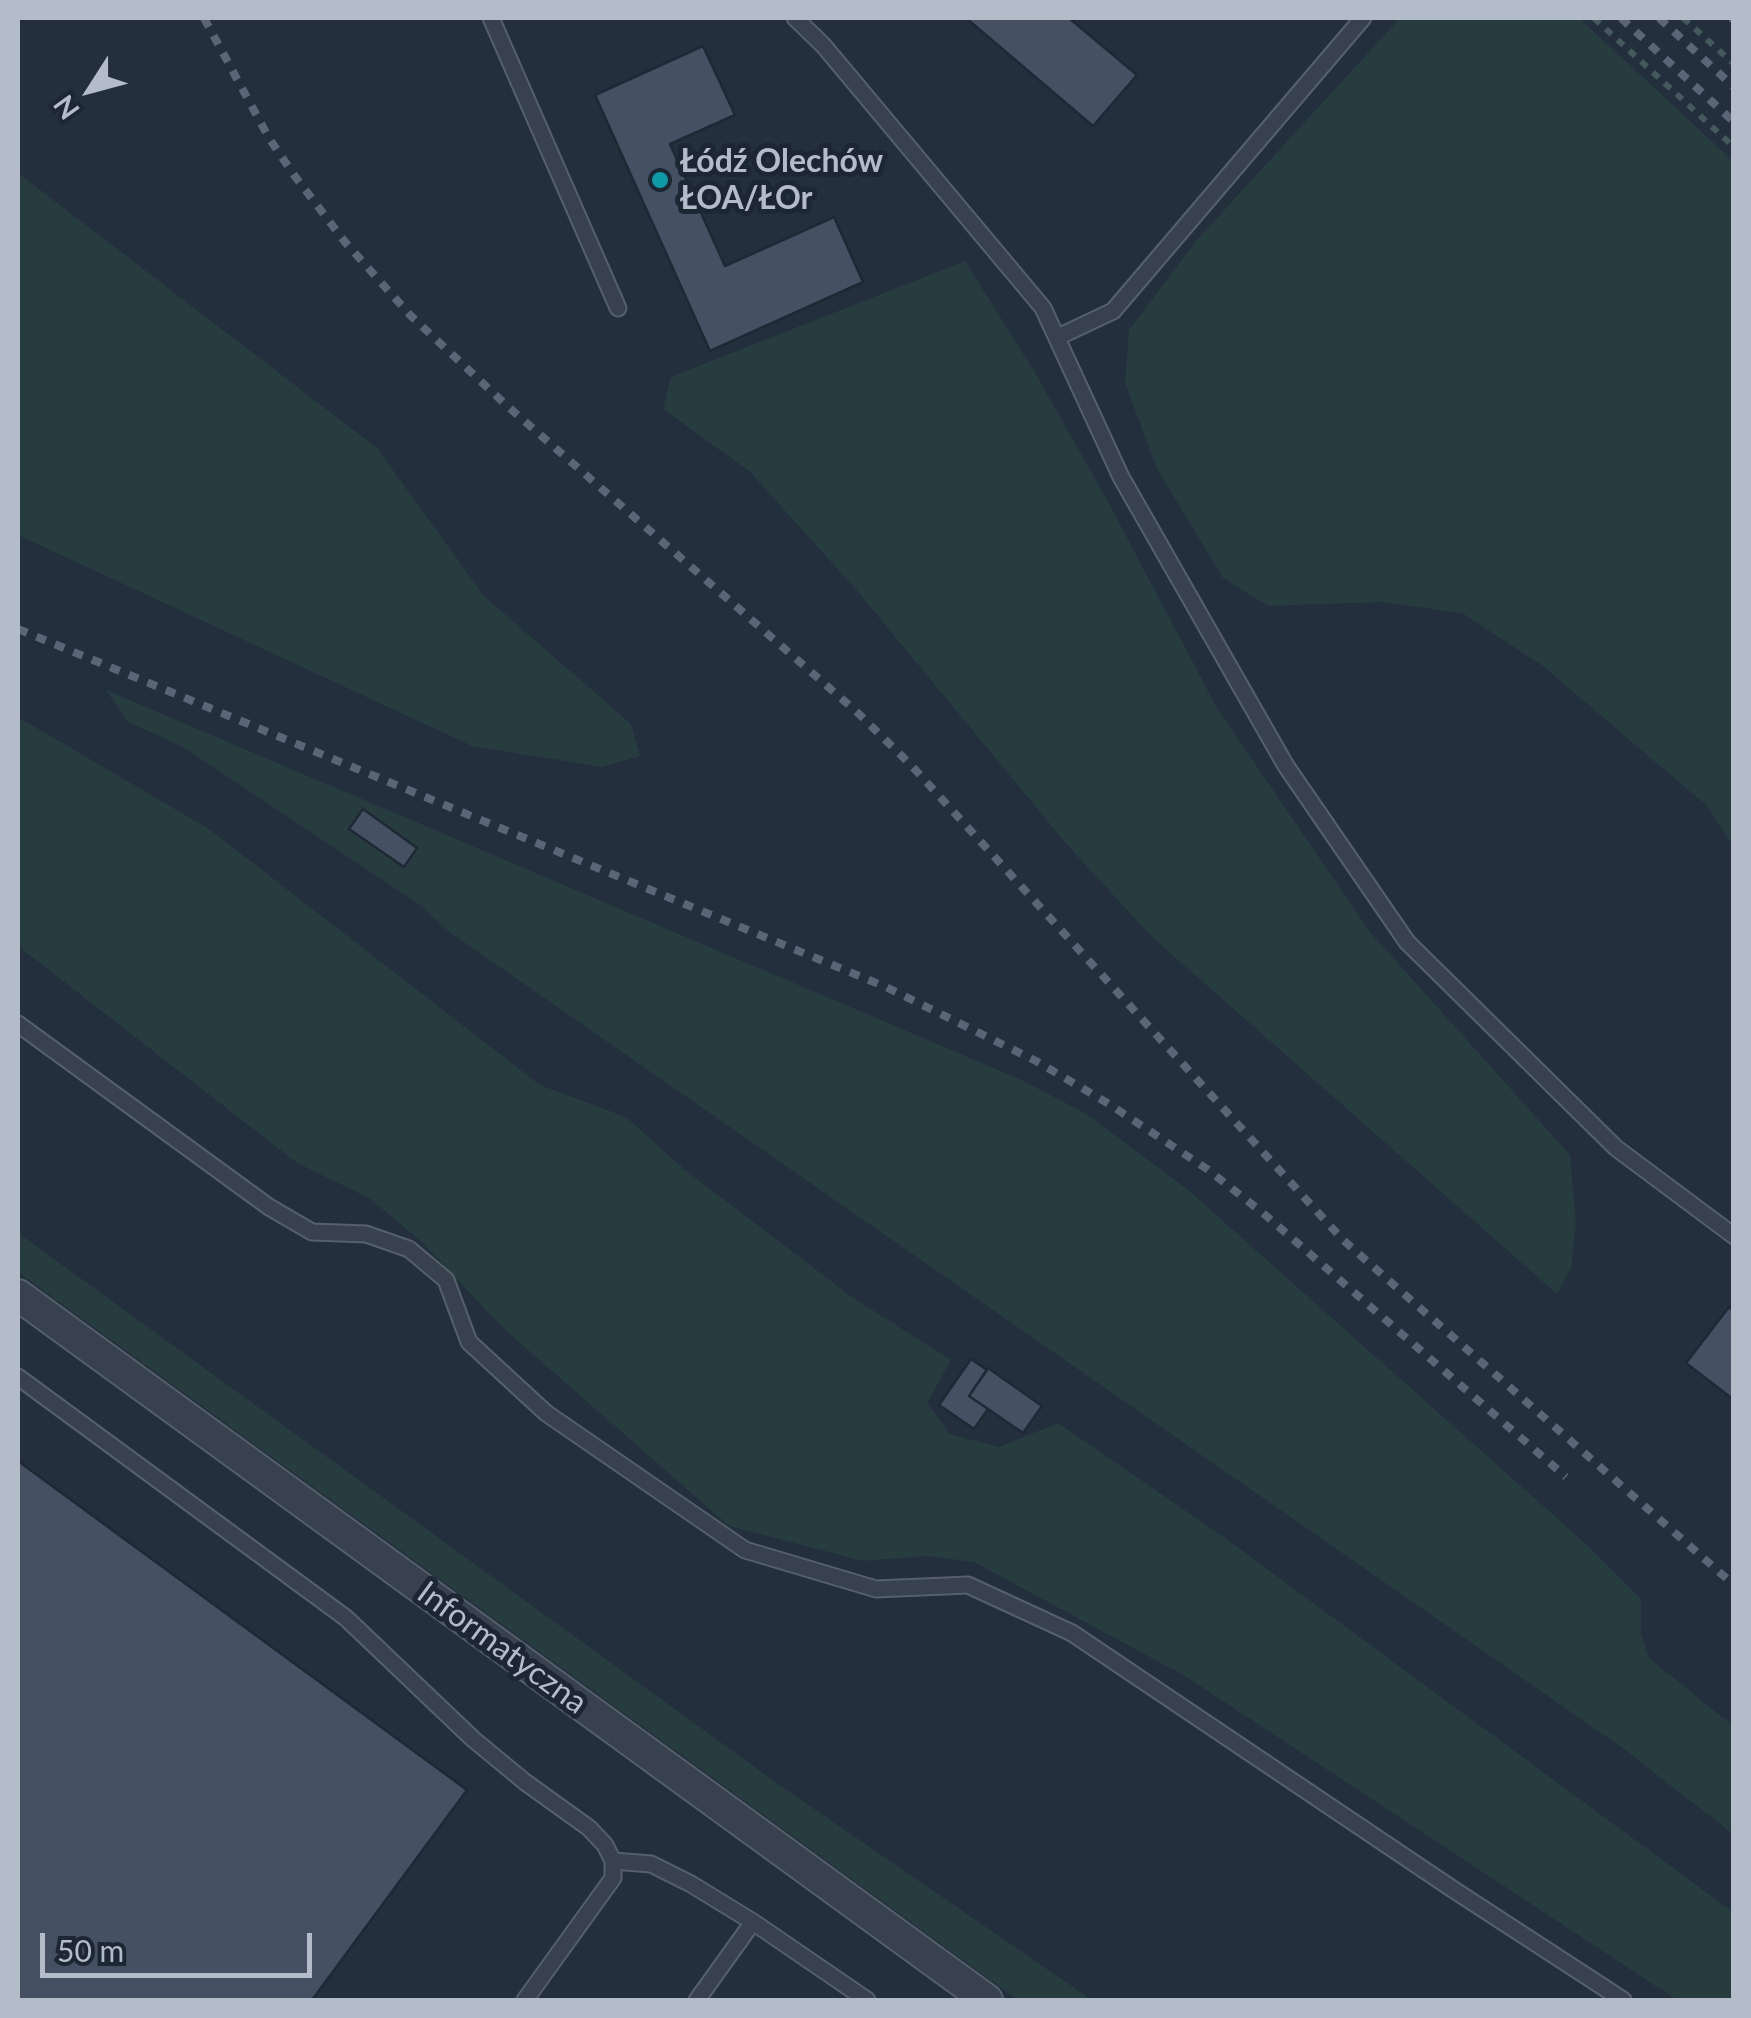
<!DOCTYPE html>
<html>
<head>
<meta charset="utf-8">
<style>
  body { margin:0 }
  #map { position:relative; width:1751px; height:2018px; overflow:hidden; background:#242f3e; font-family:Lato,sans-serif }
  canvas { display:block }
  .frame { position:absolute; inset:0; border:20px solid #b4bcc9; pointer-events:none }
  .north { position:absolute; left:40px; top:40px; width:100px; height:100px; -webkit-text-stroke:8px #1d2633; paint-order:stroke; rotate:234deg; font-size:28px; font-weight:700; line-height:40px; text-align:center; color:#b4bcc9 }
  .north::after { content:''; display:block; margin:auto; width:35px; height:45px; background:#b4bcc9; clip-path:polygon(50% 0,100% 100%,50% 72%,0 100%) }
  .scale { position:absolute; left:40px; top:1933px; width:272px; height:45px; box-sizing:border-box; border:5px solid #b4bcc9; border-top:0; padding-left:12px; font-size:30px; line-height:35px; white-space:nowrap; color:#b4bcc9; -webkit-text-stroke:8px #1d2633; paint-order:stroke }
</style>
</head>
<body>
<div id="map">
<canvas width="1751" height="2018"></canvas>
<div class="frame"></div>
<div class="north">N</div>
<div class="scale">50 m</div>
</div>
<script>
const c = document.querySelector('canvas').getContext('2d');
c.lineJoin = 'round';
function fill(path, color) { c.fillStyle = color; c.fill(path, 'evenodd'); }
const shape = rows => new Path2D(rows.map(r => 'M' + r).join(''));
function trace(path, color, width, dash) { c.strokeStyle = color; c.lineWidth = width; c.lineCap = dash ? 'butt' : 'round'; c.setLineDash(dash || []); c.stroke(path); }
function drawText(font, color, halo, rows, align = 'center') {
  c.font = font + ' Lato,sans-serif'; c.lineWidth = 10; c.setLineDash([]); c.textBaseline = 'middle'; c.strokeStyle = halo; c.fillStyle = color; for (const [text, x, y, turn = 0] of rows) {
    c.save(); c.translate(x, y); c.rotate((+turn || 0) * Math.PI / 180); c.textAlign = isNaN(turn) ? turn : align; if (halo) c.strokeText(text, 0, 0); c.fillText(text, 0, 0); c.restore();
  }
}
const green = shape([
  [1400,18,1579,18,1733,161,1733,846,1707,806,1543,666,1462,613,1381,602,1268,606,1223,578,1157,469,1125,383,1129,330,1195,242],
  [18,173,377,448,484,596,631,724,640,756,602,767,472,746,18,535],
  [965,261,1034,371,1106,498,1217,708,1370,932,1570,1155,1576,1224,1571,1268,1557,1294,1152,937,1069,847,854,587,749,471,663,409,671,377],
  [106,690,1024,1081,1086,1114,1187,1189,1586,1544,1641,1599,1641,1633,1649,1658,1733,1726,1733,1834,1621,1747,448,931,420,905,183,747,128,722],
  [18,717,209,829,540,1085,626,1117,685,1170,852,1297,951,1360,927,1403,950,1434,999,1447,1058,1423,1225,1538,1733,1912,1733,2000,1677,2000,1185,1676,974,1562,927,1556,863,1561,729,1526,503,1328,421,1241,369,1198,297,1163,18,946],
  [18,1233,781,1786,1092,2000,1018,2000,18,1272]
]);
const building = shape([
  [966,18,1069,18,1137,75,1093,126,966,18],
  [703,46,735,115,670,144,725,266,834,217,863,282,710,351,595,95,703,46],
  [363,809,417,848,404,867,349,829,363,809],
  [1729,1307,1734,1311,1734,1400,1686,1363,1729,1307],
  [971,1359,987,1370,969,1396,988,1409,974,1429,939,1405,971,1359],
  [988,1368,1042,1406,1023,1433,969,1396,988,1368],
  [18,1461,467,1790,312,2000,18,2000,18,1461]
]);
const path = shape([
  [1594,18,1734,147],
  [1683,18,1734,64]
]);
const lane = shape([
  [491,18,618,308],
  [795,18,823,45,1043,308,1121,477,1286,766,1407,942,1616,1148,1734,1236],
  [1058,337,1113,311,1363,18],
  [18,1024,269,1207,312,1232,366,1234,409,1249,446,1280,469,1342,546,1413,745,1550,876,1589,968,1585,1072,1633,1454,1890,1623,2000],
  [18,1377,346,1618,473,1739,525,1782,589,1828,605,1845,613,1861,613,1878,525,2000],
  [613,1861,651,1864,691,1884,753,1922,867,2000],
  [697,2000,753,1922]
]);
const street = shape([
  [18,1295,987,2000]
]);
const rail = shape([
  [204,18,269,138,294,175,345,242,410,315,505,404,858,713,910,764,1343,1240,1734,1585],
  [1621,18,1734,122],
  [1659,18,1734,87],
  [1731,18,1734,20],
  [18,629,886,987,1036,1061,1109,1104,1207,1169,1263,1213,1566,1477]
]);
const markers = [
  [660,180,10,"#0f9aa8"]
];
const poiNames = [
  ["Łódź Olechów",680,162],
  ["ŁOA/ŁOr",680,199]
];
const streetNames = [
  ["Informatyczna",502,1648,36]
];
fill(green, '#263c3f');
fill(building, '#455162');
trace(building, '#1f2835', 2.5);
trace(lane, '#565f6c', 19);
trace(street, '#565f6c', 34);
trace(path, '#44595c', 6, [8, 8]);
trace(lane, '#38414e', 15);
trace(street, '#38414e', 30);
trace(rail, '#5a6575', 8, [10, 10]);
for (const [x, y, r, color] of markers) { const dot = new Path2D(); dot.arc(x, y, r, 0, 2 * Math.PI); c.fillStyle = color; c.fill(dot); trace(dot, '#1d2633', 4); }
drawText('bold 32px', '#b4bcc9', '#1d2633', poiNames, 'left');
drawText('32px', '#b4bcc9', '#1d2633', streetNames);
</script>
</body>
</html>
